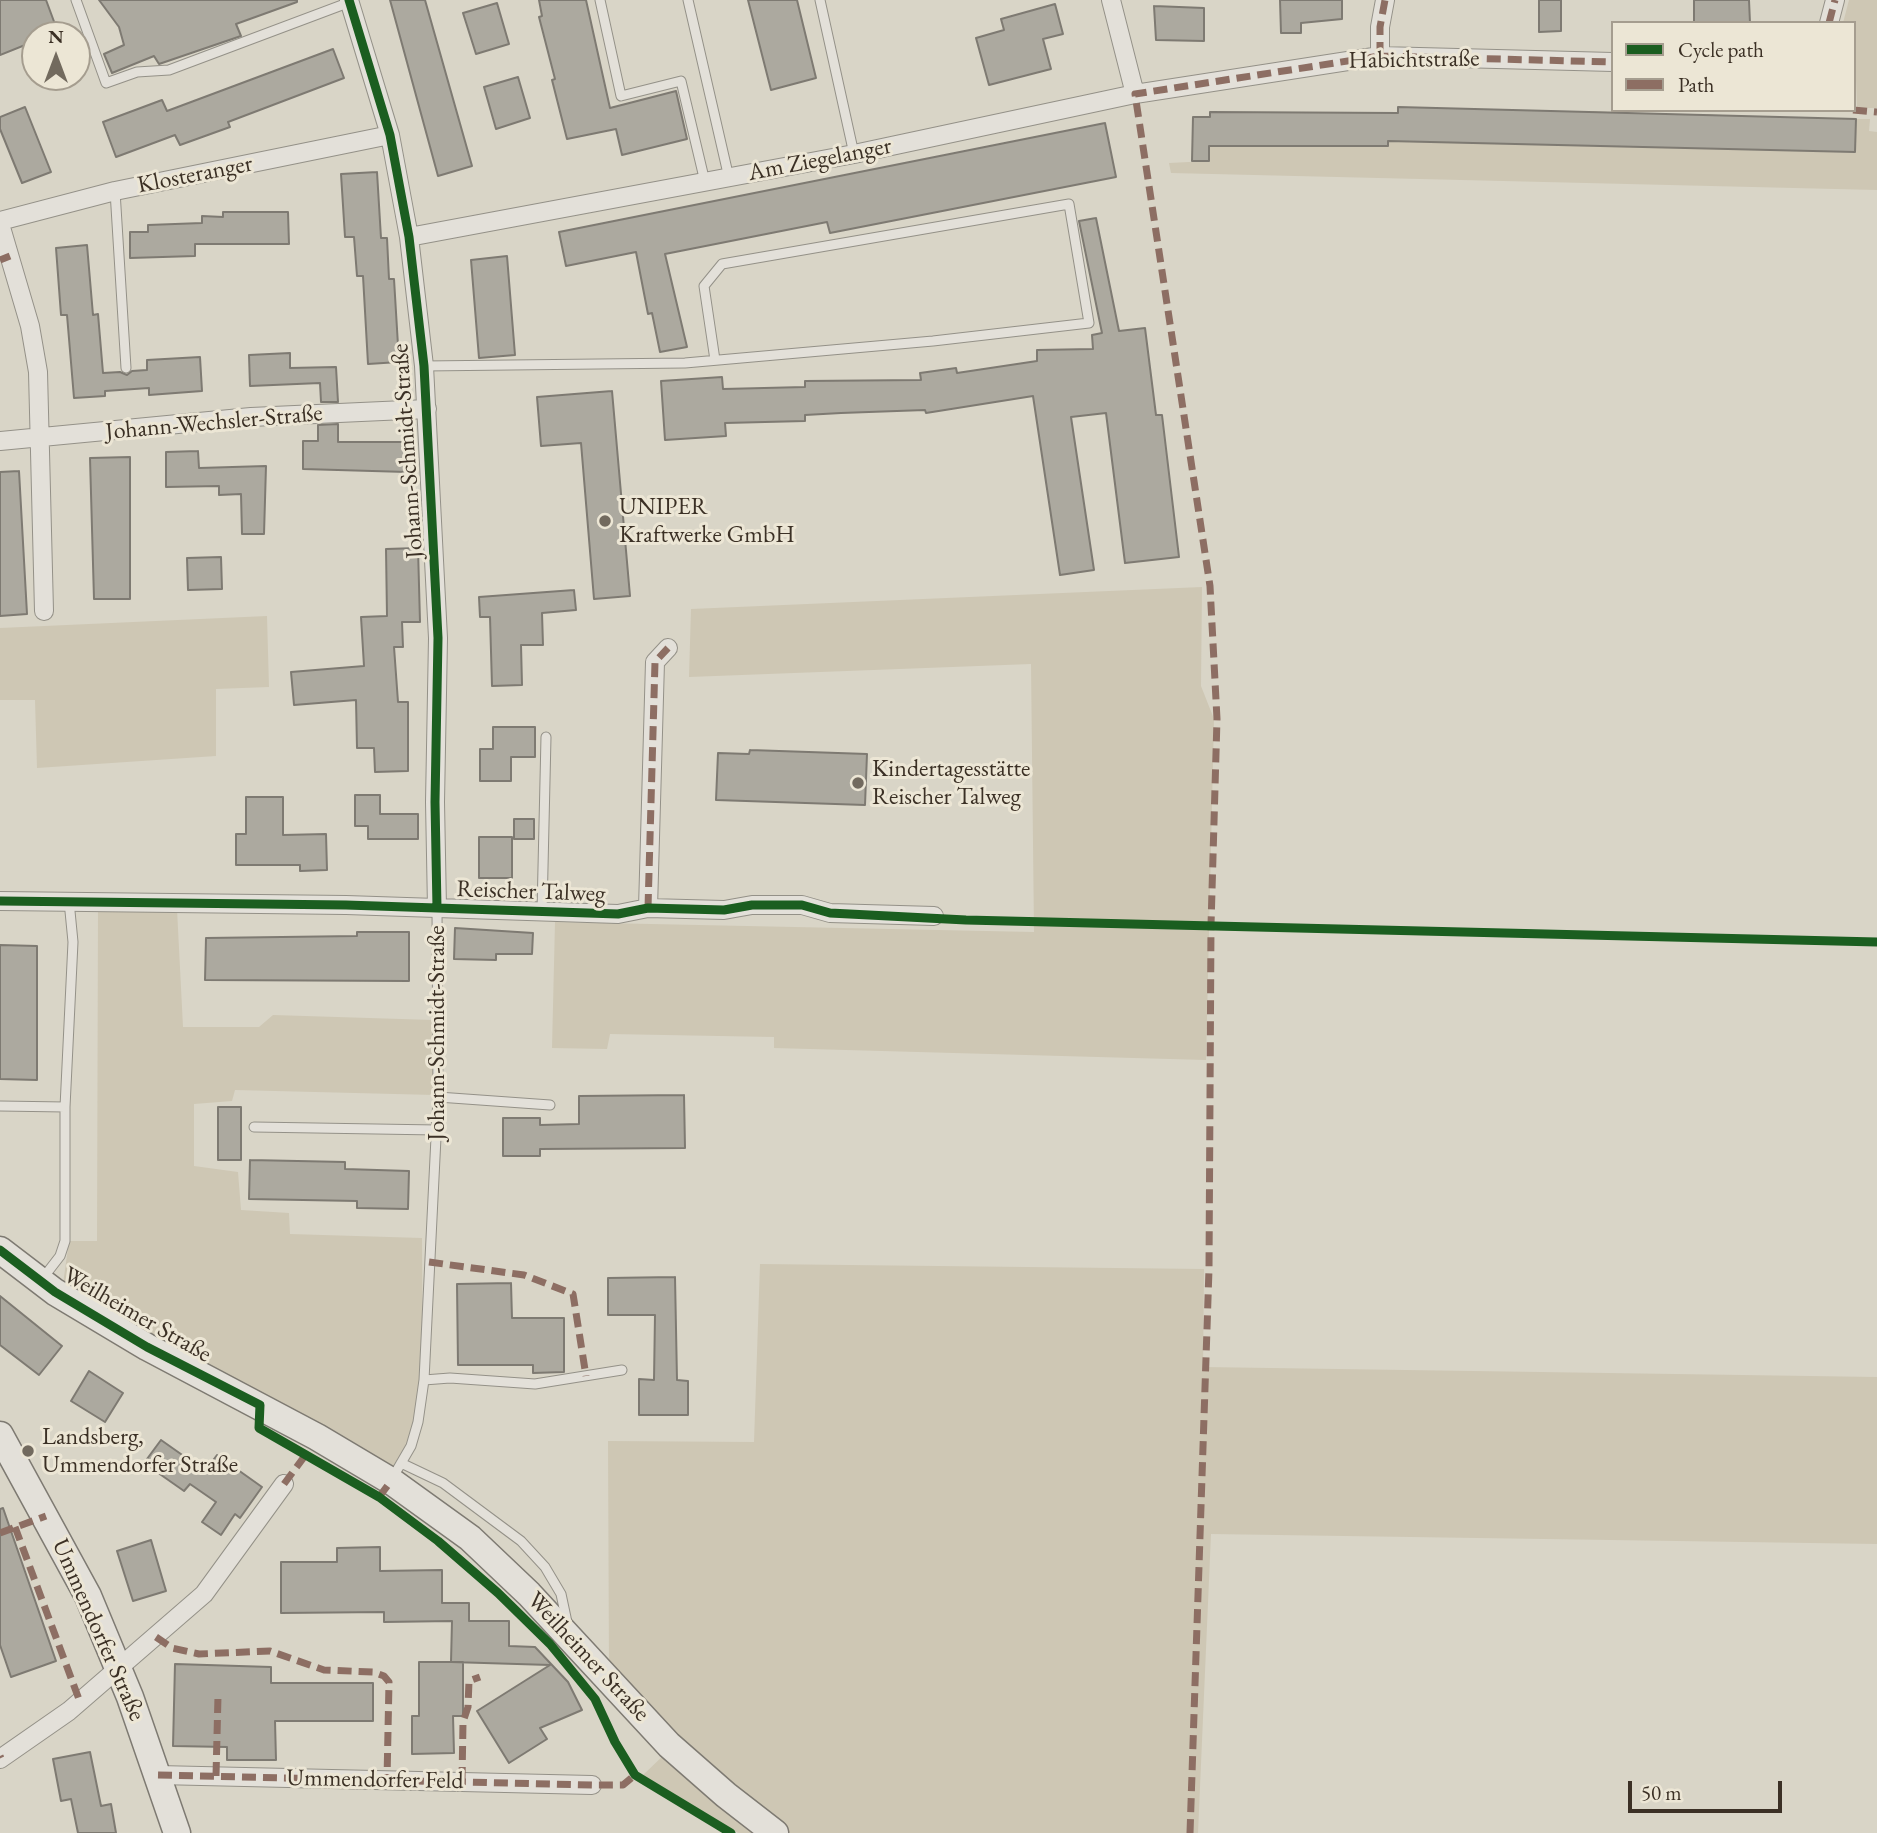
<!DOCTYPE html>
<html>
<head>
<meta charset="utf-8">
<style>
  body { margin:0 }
  #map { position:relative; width:1877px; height:1833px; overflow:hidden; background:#d9d5c7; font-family:"EB Garamond",serif }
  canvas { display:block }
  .legend { position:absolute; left:1611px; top:21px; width:245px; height:91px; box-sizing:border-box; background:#ece6d5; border:2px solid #a59d8f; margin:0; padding:9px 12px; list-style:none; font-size:21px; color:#3b3025 }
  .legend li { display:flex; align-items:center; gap:14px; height:35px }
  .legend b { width:35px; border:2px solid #a59d8f }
  .north { position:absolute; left:21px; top:21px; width:70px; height:70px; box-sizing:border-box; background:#ece6d5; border:2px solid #a59d8f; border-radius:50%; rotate:0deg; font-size:19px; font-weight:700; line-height:28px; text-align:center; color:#3b3025 }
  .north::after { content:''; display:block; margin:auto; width:24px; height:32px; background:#726a5e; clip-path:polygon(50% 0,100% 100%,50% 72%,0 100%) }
  .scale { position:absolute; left:1628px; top:1781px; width:154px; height:32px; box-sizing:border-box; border:4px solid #3b3025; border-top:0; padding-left:9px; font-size:21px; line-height:24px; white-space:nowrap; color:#3b3025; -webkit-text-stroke:5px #ece6d5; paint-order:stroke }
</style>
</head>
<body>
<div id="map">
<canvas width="1877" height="1833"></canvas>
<ul class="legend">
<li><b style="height:9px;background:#1b5e20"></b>Cycle path</li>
<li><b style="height:9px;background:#8d6e63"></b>Path</li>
</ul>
<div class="north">N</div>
<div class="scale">50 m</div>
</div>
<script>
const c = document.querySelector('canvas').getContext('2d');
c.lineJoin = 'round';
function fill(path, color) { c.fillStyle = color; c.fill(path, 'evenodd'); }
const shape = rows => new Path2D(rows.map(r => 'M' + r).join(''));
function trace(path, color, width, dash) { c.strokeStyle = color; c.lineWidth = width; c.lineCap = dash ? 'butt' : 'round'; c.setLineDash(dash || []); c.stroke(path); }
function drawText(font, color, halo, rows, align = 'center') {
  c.font = font + ' "EB Garamond",serif'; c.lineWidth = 6; c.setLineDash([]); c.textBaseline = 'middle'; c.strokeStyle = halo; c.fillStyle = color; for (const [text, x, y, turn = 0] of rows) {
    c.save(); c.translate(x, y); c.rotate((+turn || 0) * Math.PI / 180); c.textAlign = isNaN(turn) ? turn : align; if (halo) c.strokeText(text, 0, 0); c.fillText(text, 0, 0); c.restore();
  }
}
const green = shape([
  [1849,0,1877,0,1877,108,1857,108,1854,23,1843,23],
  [1472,109,1496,109,1496,142,1592,144,1593,111,1611,112,1610,145,1706,147,1707,114,1732,116,1731,148,1855,152,1856,119,1870,119,1869,131,1877,132,1877,190,1171,173,1169,163,1209,161,1209,146,1273,147,1274,129,1293,144,1388,146,1389,113],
  [1202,587,1201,686,1214,719,1206,1060,774,1048,774,1037,610,1034,607,1049,552,1048,555,922,1034,932,1031,664,689,677,691,609],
  [267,616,269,687,216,689,216,756,37,768,35,700,0,700,0,628],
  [98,908,177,909,183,1027,259,1027,273,1015,433,1020,435,1095,235,1090,232,1101,194,1104,194,1166,238,1172,241,1210,289,1213,290,1234,422,1238,423,1406,407,1458,394,1473,63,1284,69,1241,97,1241],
  [760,1264,1204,1269,1203,1367,1877,1377,1877,1544,1211,1534,1198,1833,784,1833,727,1788,609,1669,608,1441,754,1442],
  [667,1752,766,1833,738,1833,643,1775]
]);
const building = shape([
  [0,0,46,0,59,35,35,35,35,41,0,55,0,0],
  [99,0,297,0,297,2,236,24,241,36,162,63,159,64,154,56,112,73,104,54,124,45,119,27,99,0],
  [390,0,425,0,472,166,438,176,390,0],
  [539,0,586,0,610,108,676,91,687,139,622,155,616,129,567,139,552,80,555,79,539,17,542,16,539,0],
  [748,0,797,0,816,78,771,90,748,0],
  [1280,0,1342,0,1342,19,1301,23,1301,33,1281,33,1280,0],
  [1539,0,1561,0,1561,31,1539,32,1539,0],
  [1694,0,1749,0,1750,23,1694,23,1694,0],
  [497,3,509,44,476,54,463,13,497,3],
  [1055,4,1063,34,1043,39,1051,69,989,85,976,38,1004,30,1001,19,1055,4],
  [1154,6,1204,8,1204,41,1156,40,1154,6],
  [333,49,344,78,228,122,230,127,180,145,175,135,116,157,103,122,162,100,167,111,333,49],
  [518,77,530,118,496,129,484,87,518,77],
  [25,107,51,172,22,183,0,129,0,117,25,107],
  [1398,107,1856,119,1855,152,1388,141,1388,146,1209,146,1209,161,1192,161,1193,117,1210,117,1210,112,1398,113,1398,107],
  [1105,123,1116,177,830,233,827,222,665,254,687,347,660,352,652,313,648,314,636,252,566,266,559,232,1105,123],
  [377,172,381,238,387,238,389,279,394,279,399,362,368,364,363,276,357,276,354,237,345,237,341,174,377,172],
  [223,212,288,212,289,244,195,244,195,256,130,258,130,232,148,232,148,225,202,223,202,216,223,217,223,212],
  [1096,218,1119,331,1145,328,1156,415,1162,415,1179,557,1125,563,1106,413,1071,417,1094,570,1060,575,1033,396,926,413,925,410,841,413,805,415,805,421,725,423,726,436,665,440,661,381,722,377,723,389,805,387,805,381,921,380,920,373,956,368,957,373,1037,361,1037,350,1093,349,1092,335,1102,333,1079,221,1096,218],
  [87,245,93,315,98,314,103,373,120,372,127,375,132,371,147,370,147,360,200,357,202,391,149,395,149,388,105,391,105,396,74,398,67,315,61,315,56,248,87,245],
  [507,256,515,355,479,358,471,260,507,256],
  [290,353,290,368,336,367,338,402,321,402,320,383,250,386,249,355,290,353],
  [612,391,630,596,594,599,581,443,541,446,537,397,612,391],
  [338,424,338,442,407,442,407,472,303,469,303,441,318,441,318,425,338,424],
  [198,451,199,468,266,466,264,534,242,534,241,494,219,495,219,486,166,487,166,452,198,451],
  [130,457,130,599,94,599,90,458,130,457],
  [19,471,27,614,0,616,0,472,19,471],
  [418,548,420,622,402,622,403,647,394,647,398,702,408,702,408,771,375,772,374,748,357,748,356,700,294,705,291,672,364,666,361,617,387,616,386,549,418,548],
  [221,557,222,589,188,590,187,558,221,557],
  [574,590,576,610,542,613,543,645,521,645,522,685,492,686,490,617,480,617,479,597,574,590],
  [493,727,535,727,535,757,511,757,511,781,480,781,480,749,493,749,493,727],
  [750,750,867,754,865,805,716,800,718,753,749,754,750,750],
  [355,795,380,795,380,814,418,814,418,839,368,839,368,826,355,826,355,795],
  [246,797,283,797,283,835,326,834,327,870,300,871,300,865,236,865,236,834,246,834,246,797],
  [514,819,534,819,534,839,514,839,514,819],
  [479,837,512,837,512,878,479,878,479,837],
  [455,928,533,933,532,954,496,954,496,960,454,959,455,928],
  [357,932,409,932,409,981,205,980,206,938,357,936,357,932],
  [0,945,37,946,37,1080,0,1079,0,945],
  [684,1095,685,1148,540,1149,540,1156,503,1156,503,1118,540,1118,540,1125,579,1124,579,1096,684,1095],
  [218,1107,241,1107,241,1160,218,1160,218,1107],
  [250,1160,345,1162,345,1169,409,1171,408,1209,357,1208,357,1201,249,1199,250,1160],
  [675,1277,677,1380,688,1381,688,1415,639,1415,639,1379,654,1380,655,1315,608,1315,608,1278,675,1277],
  [511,1283,512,1318,564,1318,564,1372,533,1373,533,1365,458,1365,457,1284,511,1283],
  [0,1296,62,1346,39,1375,0,1345,0,1296],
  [89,1371,123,1393,105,1422,71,1401,89,1371],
  [161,1440,205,1471,217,1455,262,1487,240,1518,235,1514,221,1535,202,1522,216,1502,190,1484,184,1491,144,1463,161,1440],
  [3,1508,56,1661,11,1677,0,1645,0,1509,3,1508],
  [151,1540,166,1591,133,1601,117,1551,151,1540],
  [380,1547,380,1571,442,1570,442,1603,469,1603,469,1621,509,1621,509,1646,535,1647,568,1682,582,1710,540,1728,547,1739,509,1763,477,1711,550,1665,451,1662,452,1621,384,1622,384,1612,281,1613,281,1562,337,1562,337,1548,380,1547],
  [419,1662,463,1662,463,1716,453,1716,454,1753,412,1754,412,1716,419,1716,419,1662],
  [175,1664,271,1667,271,1683,373,1683,373,1721,275,1721,276,1760,227,1760,227,1747,173,1746,175,1664],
  [90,1752,101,1806,111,1804,116,1833,78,1833,71,1799,61,1801,53,1759,90,1752]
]);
const lane = shape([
  [76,0,106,83,137,72,169,70,350,2],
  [600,0,621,96,681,81,705,182],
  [688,0,729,178],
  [820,0,854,154],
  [115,191,126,368],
  [424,366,685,363,933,341,1089,323,1069,204,722,264,704,286,715,360],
  [542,911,546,737],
  [438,1097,550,1105],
  [0,1106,65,1107,65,1241,60,1256,43,1278],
  [65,1107,73,942,69,901],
  [254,1127,437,1130],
  [424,1380,450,1378,535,1384,622,1370],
  [401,1463,443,1483,521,1541,545,1567,561,1594,568,1627],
  [393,1477,411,1446,418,1422,424,1380,438,1097,437,908]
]);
const street = shape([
  [349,0,390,135,409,237,424,366,438,638,435,802,437,908],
  [1829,23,1835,0],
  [1380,56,1380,27,1385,0],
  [1135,94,1380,56,1613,62],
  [0,221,115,191,390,135],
  [0,224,30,326,38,372,44,611],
  [409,237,854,154,1135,94,1111,0],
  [0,441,251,417,427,409],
  [0,901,346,905,618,914,648,908,724,910,752,905,802,905,830,913,934,916],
  [648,908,655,662,668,648],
  [0,1759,69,1711,204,1594,284,1484],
  [158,1775,592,1785]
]);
const secondary = shape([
  [0,1250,55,1292,147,1347,317,1437,391,1481,470,1538,529,1594,669,1745,726,1795,775,1833],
  [0,1435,88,1596,130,1697,177,1833]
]);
const quiet = shape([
  [1829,23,1835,0],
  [1380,56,1380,27,1385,0],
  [1853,110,1877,112],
  [0,260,10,256],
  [648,908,655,662,668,648],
  [429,1262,524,1275,573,1294,586,1376],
  [284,1484,307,1453],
  [379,1497,391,1481],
  [15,1527,80,1702],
  [0,1533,46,1516],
  [156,1637,172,1648,199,1654,270,1651,324,1670,373,1672,384,1676,389,1682,387,1780],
  [0,1756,1,1758],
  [158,1775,592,1785,623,1785,635,1775],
  [216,1776,218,1696],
  [462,1781,463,1722,468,1707,469,1681,480,1677],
  [1190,1833,1209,1269,1211,925,1217,719,1210,586,1135,94,1380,56,1613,62]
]);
const cycleway = shape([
  [349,0,390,135,409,237,424,366,438,638,435,802,437,908],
  [0,901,346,905,618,914,648,908,724,910,752,905,802,905,830,913,966,920,1877,942],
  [0,1250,55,1292,147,1347,260,1405,259,1428,379,1497,438,1541,498,1593,550,1644,595,1699,615,1742,635,1775,731,1833]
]);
const markers = [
  [605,521,7,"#726a5e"],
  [858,783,7,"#726a5e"],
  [28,1451,7,"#726a5e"]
];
const streetNames = [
  ["Habichtstraße",1414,60,-1],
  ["Am Ziegelanger",820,160,-11],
  ["Klosteranger",195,175,-11],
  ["Johann-Wechsler-Straße",214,423,-5],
  ["Johann-Schmidt-Straße",408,451,-94],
  ["Reischer Talweg",531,892,2],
  ["Johann-Schmidt-Straße",437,1033,-90],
  ["Weilheimer Straße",137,1315,30],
  ["Ummendorfer Straße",98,1630,66],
  ["Weilheimer Straße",588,1657,47],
  ["Ummendorfer Feld",375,1780,1]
];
const poiNames = [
  ["UNIPER",619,507],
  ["Kraftwerke GmbH",619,535],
  ["Kindertagesstätte",872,769],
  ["Reischer Talweg",872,797],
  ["Landsberg,",42,1437],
  ["Ummendorfer Straße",42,1465]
];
fill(green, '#cec7b4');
fill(building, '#aca99f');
trace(building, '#7e7a72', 2);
trace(lane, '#949188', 11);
trace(street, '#949188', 20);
trace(secondary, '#7e7a72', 29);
trace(lane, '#e3e0d9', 9);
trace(street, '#e3e0d9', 18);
trace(secondary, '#e3e0d9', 26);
trace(quiet, '#8d6e63', 7, [14, 7]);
trace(cycleway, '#1b5e20', 9);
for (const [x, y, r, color] of markers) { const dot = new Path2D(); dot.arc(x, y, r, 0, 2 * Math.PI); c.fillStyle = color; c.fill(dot); trace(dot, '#ece6d5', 2.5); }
drawText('24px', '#3b3025', '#ece6d5', streetNames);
drawText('24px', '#3b3025', '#ece6d5', poiNames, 'left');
</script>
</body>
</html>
